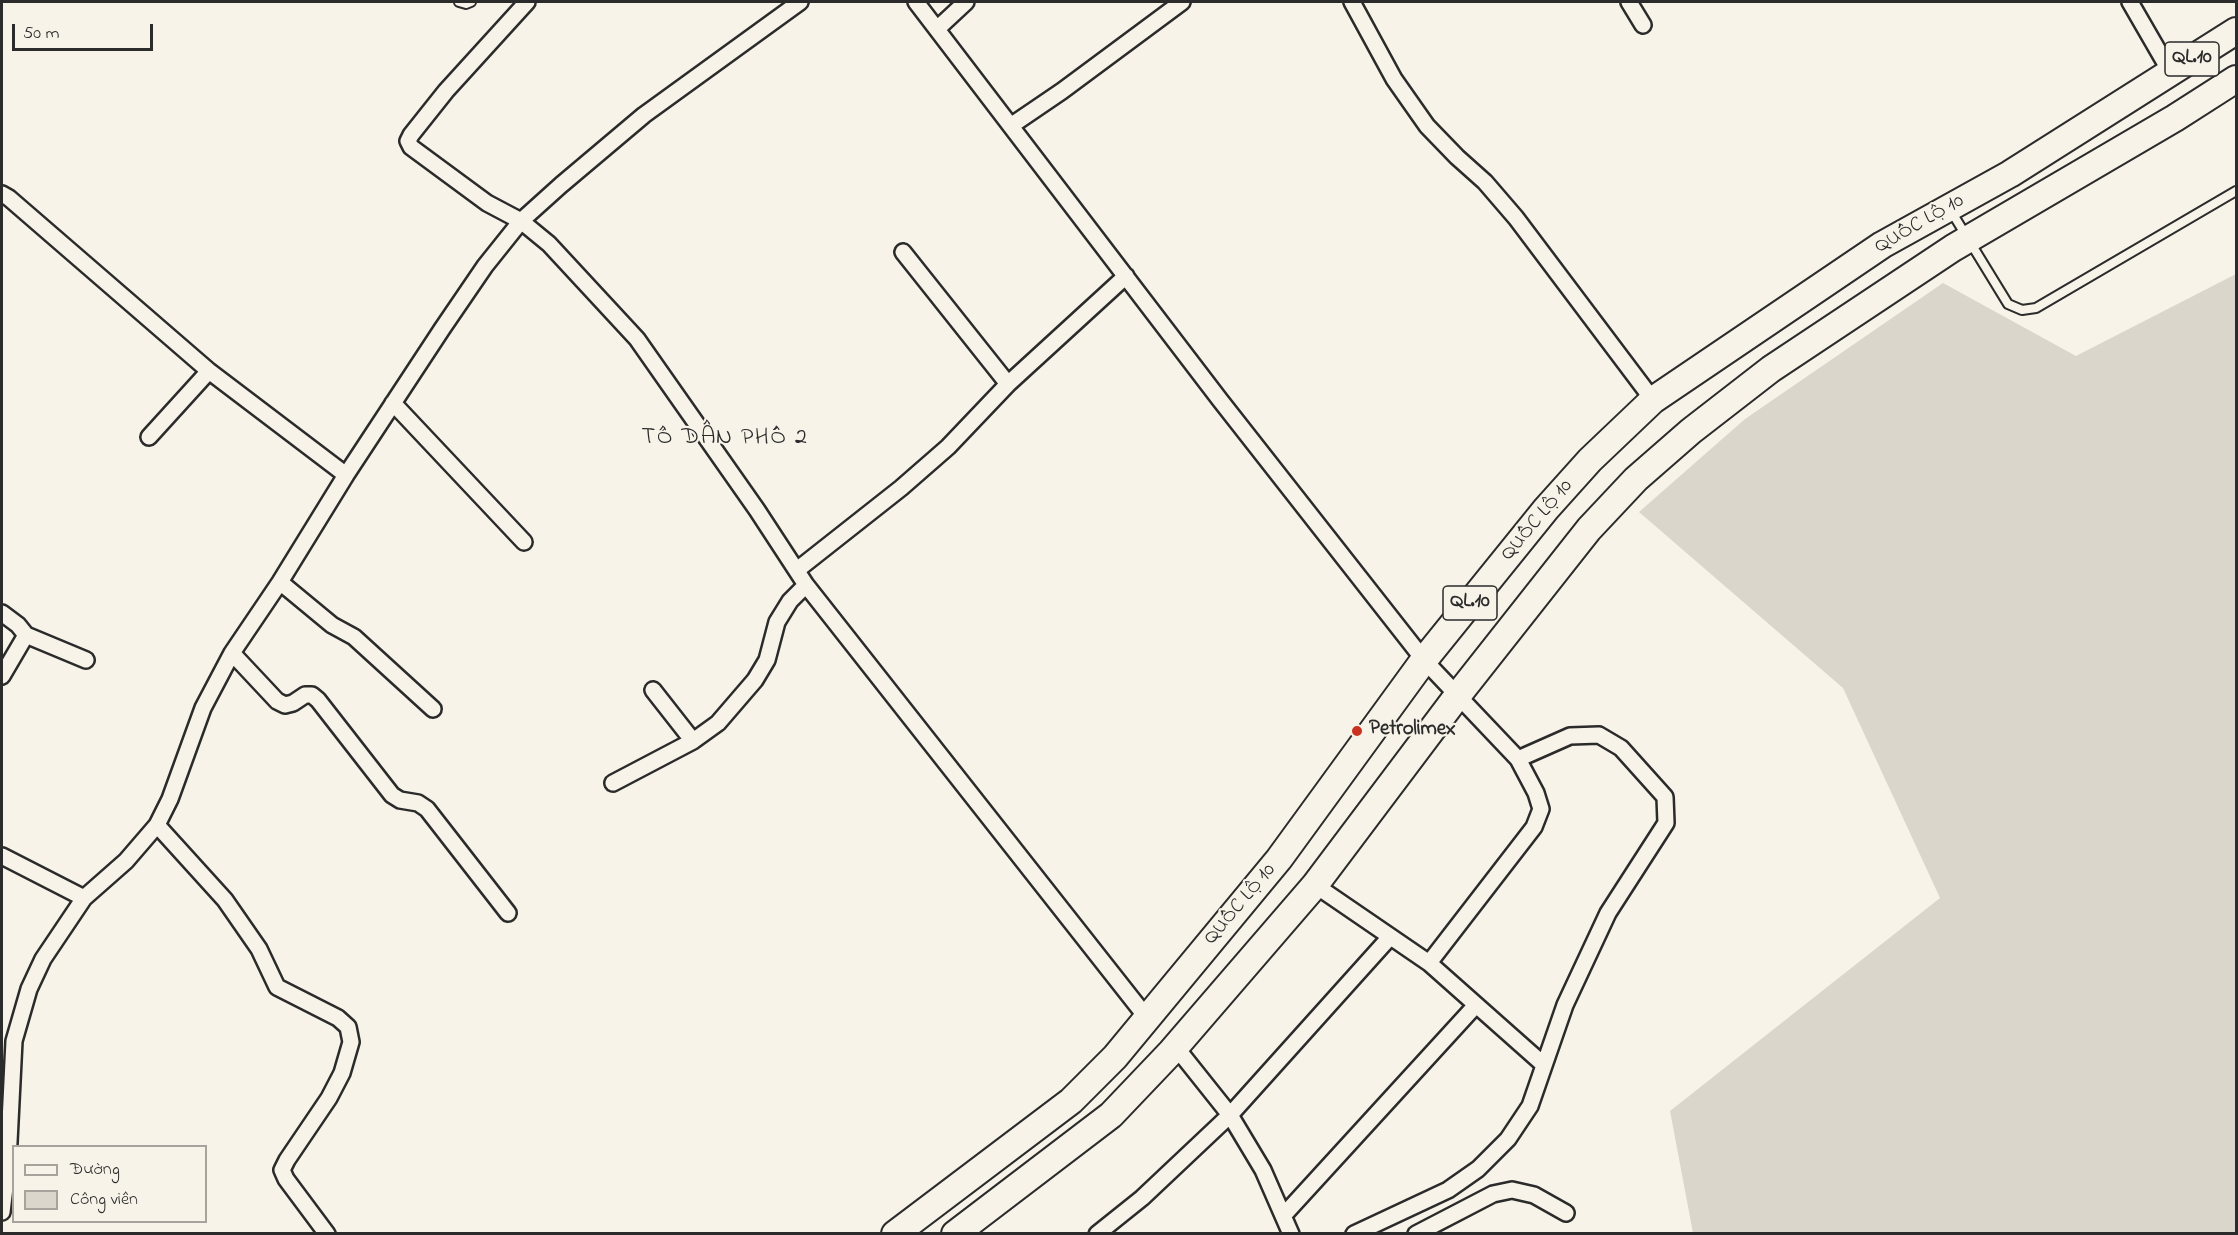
<!DOCTYPE html>
<html>
<head>
<meta charset="utf-8">
<style>
  body { margin:0 }
  #map { position:relative; width:2238px; height:1235px; overflow:hidden; background:#f7f3e8; font-family:"Indie Flower",sans-serif }
  canvas { display:block }
  .frame { position:absolute; inset:0; border:3px solid #2b2b2b; pointer-events:none }
  .legend { position:absolute; left:12px; top:1145px; width:195px; height:78px; box-sizing:border-box; background:#f7f3e8; border:2px solid #a5a39c; margin:0; padding:8px 10px; list-style:none; font-size:18px; color:#2b2b2b }
  .legend li { display:flex; align-items:center; gap:12px; height:30px }
  .legend b { width:30px; border:2px solid #a5a39c }
  .scale { position:absolute; left:12px; top:24px; width:141px; height:27px; box-sizing:border-box; border:3px solid #2b2b2b; border-top:0; padding-left:8px; font-size:18px; line-height:21px; white-space:nowrap; color:#2b2b2b; -webkit-text-stroke:4px #f7f3e8; paint-order:stroke }
</style>
</head>
<body>
<div id="map">
<canvas width="2238" height="1235"></canvas>
<div class="frame"></div>
<ul class="legend">
<li><b style="height:8px;background:#f7f3e8"></b>Đường</li>
<li><b style="height:16px;background:#dad6cc"></b>Công viên</li>
</ul>
<div class="scale">50 m</div>
</div>
<script>
const c = document.querySelector('canvas').getContext('2d');
c.lineJoin = 'round';
function fill(path, color) { c.fillStyle = color; c.fill(path, 'evenodd'); }
const shape = rows => new Path2D(rows.map(r => 'M' + r).join(''));
function trace(path, color, width, dash) { c.strokeStyle = color; c.lineWidth = width; c.lineCap = dash ? 'butt' : 'round'; c.setLineDash(dash || []); c.stroke(path); }
function drawText(font, color, halo, rows, align = 'center') {
  c.font = font + ' "Indie Flower",sans-serif'; c.lineWidth = 4.5; c.setLineDash([]); c.textBaseline = 'middle'; c.strokeStyle = halo; c.fillStyle = color; for (const [text, x, y, turn = 0] of rows) {
    c.save(); c.translate(x, y); c.rotate((+turn || 0) * Math.PI / 180); c.textAlign = isNaN(turn) ? turn : align; if (halo) c.strokeText(text, 0, 0); c.fillText(text, 0, 0); c.restore();
  }
}
const green = shape([
  [2236,274,2236,1233,1693,1233,1670,1111,1940,898,1843,688,1639,512,1745,419,1943,283,2076,356]
]);
const service = shape([
  [459,2,466,4,471,2],
  [1951,211,2008,304,2022,310,2036,308,2236,191]
]);
const minor = shape([
  [527,2,446,91,411,135,408,141,411,147,487,203,521,221,549,244,637,339,757,510,806,585,1147,1018],
  [916,2,1220,400,1424,660,1518,759,1536,793,1541,809,1534,827,1429,963],
  [1352,2,1394,79,1427,126,1457,157,1485,182,1516,218,1653,400],
  [1629,2,1643,25],
  [2130,2,2171,73],
  [937,29,966,2],
  [1012,125,1062,91,1182,2],
  [2,194,9,198,209,371,346,475],
  [903,252,1008,384],
  [393,403,524,542],
  [149,437,209,371],
  [797,570,901,488,948,447,1008,384,1126,276],
  [280,582,332,625,354,637,433,709],
  [2,613,18,625,26,635,2,676],
  [26,635,86,660],
  [232,653,277,701,285,705,293,703,305,695,312,695,318,700,392,795,400,800,418,803,427,809,508,913],
  [653,690,693,741],
  [613,783,693,741,718,723,755,680,767,660,777,622,790,601,806,585],
  [157,825,225,900,259,949,277,987,338,1018,348,1027,351,1042,342,1073,329,1098,287,1160,282,1170,286,1179,327,1234],
  [2,856,84,898],
  [1315,885,1429,963,1544,1065],
  [1175,1046,1230,1115,1263,1170,1291,1234],
  [2,1212,8,1162,14,1041,29,989,43,959,84,898,126,861,157,825,170,799,203,708,232,653,280,582,346,475,442,329,485,266,521,221,561,185,644,115,800,2],
  [1283,1216,1476,1005],
  [1097,1234,1142,1198,1230,1115,1390,937],
  [1354,1234,1448,1190,1478,1169,1508,1139,1530,1106,1565,1005,1608,913,1666,823,1665,797,1621,748,1599,735,1570,736,1518,759],
  [1416,1234,1493,1194,1512,1190,1534,1195,1566,1213]
]);
const trunk = shape([
  [895,1234,1071,1101,1115,1057,1279,859,1424,660,1546,509,1590,460,1653,400,1882,245,2010,174,2236,31],
  [955,1234,1111,1115,1171,1052,1315,885,1458,695,1589,529,1636,479,1691,431,1771,369,1953,248,2175,118,2236,79]
]);
const markers = [
  [1357,731,6,"#c8321e"]
];
const shields = [
  [2192,59,54],
  [1470,603,54]
];
const shieldNames = [
  ["QL.10",2192,59],
  ["QL.10",1470,603]
];
const streetNames = [
  ["QUỐC LỘ 10",1920,225,-30],
  ["QUỐC LỘ 10",1538,521,-50],
  ["QUỐC LỘ 10",1241,905,-50]
];
const poiNames = [
  ["Petrolimex",1369,731]
];
const quarterNames = [
  ["TỔ DÂN PHỐ 2",725,439]
];
fill(green, '#dad6cc');
trace(service, '#2b2b2b', 12);
trace(minor, '#2b2b2b', 20);
trace(trunk, '#2b2b2b', 30);
trace(service, '#f7f3e8', 8);
trace(minor, '#f7f3e8', 15);
trace(trunk, '#f7f3e8', 26);
for (const [x, y, r, color] of markers) { const dot = new Path2D(); dot.arc(x, y, r, 0, 2 * Math.PI); c.fillStyle = color; c.fill(dot); trace(dot, '#f7f3e8', 2); }
for (const [x, y, w] of shields) { const box = new Path2D(); box.roundRect(x - w / 2, y - 17, w, 34, 4.5); c.fillStyle = '#f7f3e8'; c.fill(box); trace(box, '#2b2b2b', 1.5); }
drawText('bold 20px', '#2b2b2b', null, shieldNames);
drawText('21px', '#2b2b2b', '#f7f3e8', streetNames);
drawText('bold 21px', '#2b2b2b', '#f7f3e8', poiNames, 'left');
c.letterSpacing = '1.5px';
drawText('24px', '#2b2b2b', '#f7f3e8', quarterNames);
c.letterSpacing = '0px';
</script>
</body>
</html>
